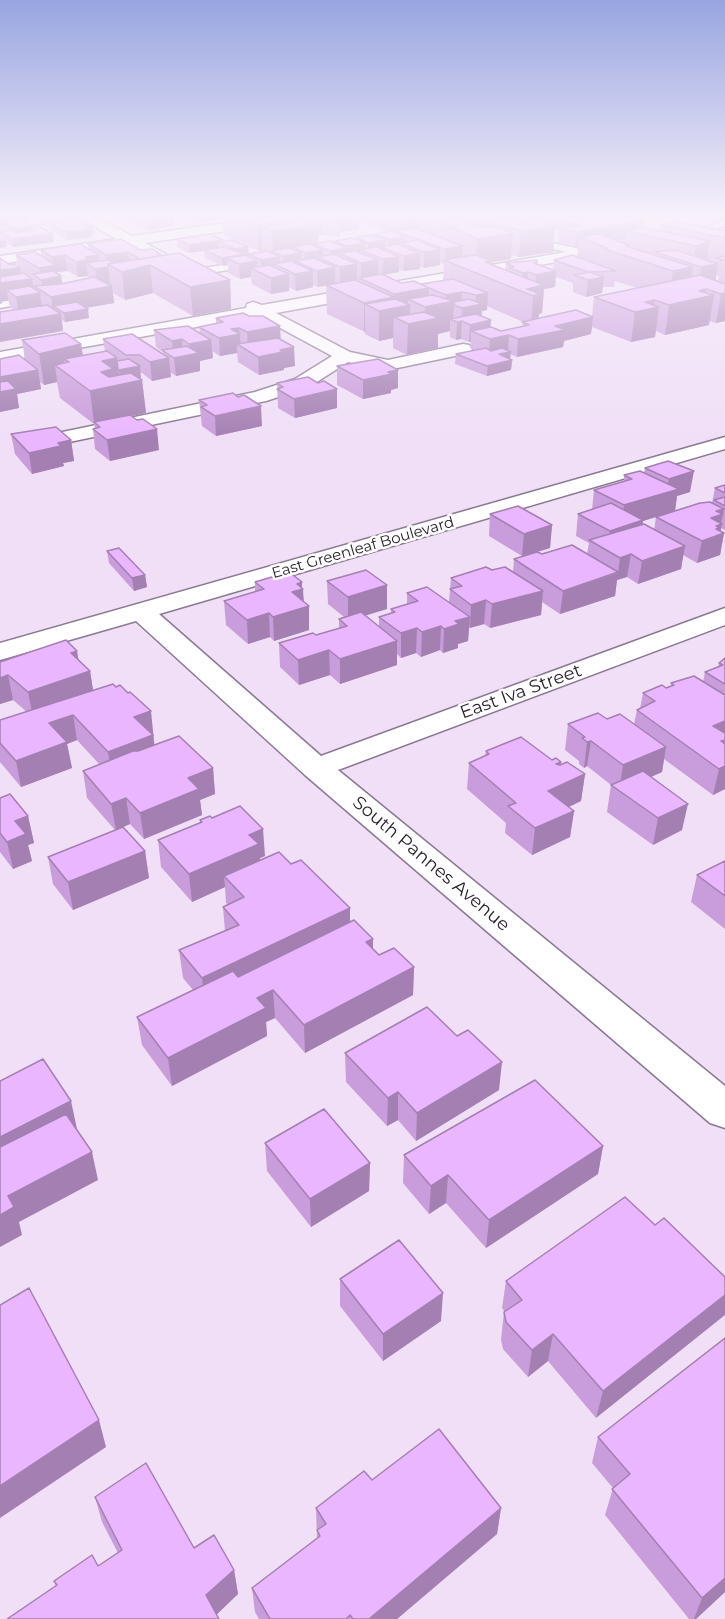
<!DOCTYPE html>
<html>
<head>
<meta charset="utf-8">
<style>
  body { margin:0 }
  canvas { display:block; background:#f0dff7 }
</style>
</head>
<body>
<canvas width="725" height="1619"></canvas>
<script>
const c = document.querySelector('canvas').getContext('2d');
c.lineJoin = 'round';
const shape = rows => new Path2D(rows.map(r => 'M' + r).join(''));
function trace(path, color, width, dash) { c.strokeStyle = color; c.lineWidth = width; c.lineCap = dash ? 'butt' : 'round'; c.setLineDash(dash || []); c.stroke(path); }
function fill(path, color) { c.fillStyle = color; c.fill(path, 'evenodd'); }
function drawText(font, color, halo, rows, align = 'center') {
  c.font = font + ' Montserrat,sans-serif'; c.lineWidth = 5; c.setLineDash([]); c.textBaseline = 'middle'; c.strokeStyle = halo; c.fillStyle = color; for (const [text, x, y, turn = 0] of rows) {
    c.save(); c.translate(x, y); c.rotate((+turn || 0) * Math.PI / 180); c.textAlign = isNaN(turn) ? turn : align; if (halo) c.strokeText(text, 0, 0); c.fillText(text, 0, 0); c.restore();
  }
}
const lane = shape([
  [72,214,96,214,91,217,0,229,0,223,72,214],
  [725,220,725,226,707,232,702,229,725,220],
  [523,236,610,256,611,258,606,261,519,241,519,237,523,236],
  [260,259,265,262,264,264,179,278,174,275,179,272,260,259],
  [41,295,47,298,45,300,0,308,0,302,41,295]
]);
const street = shape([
  [74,214,89,214,132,236,289,214,320,214,314,218,145,243,192,268,194,271,192,274,187,275,128,245,0,264,0,256,116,239,74,214],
  [623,242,628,243,630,246,628,249,276,313,350,352,388,360,463,344,469,345,472,349,469,353,388,370,348,362,309,387,266,401,55,445,48,443,45,439,48,435,255,392,295,379,332,356,258,316,0,362,0,352,246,308,247,304,253,302,262,305,623,242],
  [725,437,725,449,159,614,321,756,725,608,725,625,338,770,725,1086,725,1128,710,1123,305,775,136,621,0,660,0,643,725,437]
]);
const primary = shape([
  [577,214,601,214,725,238,725,246,583,218,577,214]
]);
const wall = shape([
  [16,214,17,220,33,228,54,242,13,247,6,243,7,247,0,248,0,228,1,232,4,231,1,231,0,223],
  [18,214,70,214,72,215,73,220,93,225,94,233,92,233,92,237,67,240,52,231,51,229,38,222,37,218,27,219],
  [112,214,173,214,174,226,147,230],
  [177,214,292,214,294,215,302,214,584,214,583,216,660,231,661,225,725,231,725,321,716,323,709,321,709,325,665,335,656,331,655,337,631,342,592,327,591,334,564,341,563,347,517,357,510,354,510,359,512,360,511,370,487,376,455,364,456,354,474,350,470,348,471,342,469,342,461,339,456,340,450,337,450,331,438,334,438,348,407,355,393,348,393,338,379,341,365,334,365,332,327,314,326,285,318,287,313,285,313,287,296,291,289,287,289,291,271,294,252,284,251,277,240,279,228,273,228,265,223,266,205,258,204,251,189,253,177,247,177,239,223,241,248,247,249,256,248,256,249,257,249,254,262,252,262,251,259,251,224,235,223,219,194,223,177,215],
  [359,220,389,232,375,234,375,236,356,237,356,239,335,241,335,243,318,243,318,235,322,235,340,237,340,232,359,229],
  [559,228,558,243,575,247,578,247,577,257,554,260,553,270,537,264,537,262,506,263,505,270,492,265,492,262,511,259,511,255,519,257,553,252,555,229],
  [625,239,624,243,616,240],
  [440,262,444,264,443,280,421,284,401,283,384,275,399,272,399,270,404,271,420,269,420,266,424,268,440,265],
  [716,275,719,276,718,281,716,280],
  [556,277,573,283,573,292,586,297,602,293,603,287,614,287,615,281,637,288,594,297,592,316,538,318,539,314,542,313,544,289,555,287],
  [487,306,523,322,522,327,501,331,490,327,491,320,481,316,482,311,487,310],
  [689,214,725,214,725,219,718,222,688,216],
  [88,244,140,250,162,256,230,280,231,309,193,316,153,293,125,300,113,293,114,303,86,308,89,318,65,322,62,320,63,331,14,310,10,307,8,299,2,300,2,303,0,304,0,258,10,265,18,267,16,255,41,256,41,250,88,249],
  [68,271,78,277,88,276,88,278,62,283,61,276,57,274,57,272],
  [216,318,281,340,295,366,284,368,284,370,259,375,238,362,237,353,220,356,212,351,213,358,200,361,200,371,176,376,170,372,171,377,152,381,142,373,140,373,141,379,142,380,146,413,131,416,159,450,110,461,95,449,93,429,95,428,94,424,60,398,57,382,44,385,40,382,41,389,17,394,19,408,0,412,25,360,22,340,81,344,83,355,105,351,103,339,163,354,163,352,156,347,154,330,200,333,199,327,216,324],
  [337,366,398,370,398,388,391,390,391,393,363,399,337,385],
  [277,383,318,383,337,408,295,418,278,408],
  [199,400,262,426,216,436,202,426],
  [11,434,71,440,74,461,63,463,64,466,32,474,15,454],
  [668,461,690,492,677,496,675,511,643,521,643,524,654,530,656,517,712,503,715,488,725,485,725,530,721,528,721,531,724,533,720,555,697,563,683,555,681,569,638,584,627,577,617,580,615,596,560,614,542,602,541,615,490,628,484,624,469,628,468,641,458,644,458,648,443,653,440,650,421,657,416,653,401,658,397,654,397,665,340,684,330,675,299,685,280,667,279,643,316,635,339,628,339,619,344,617,328,604,327,581,387,609,365,615,379,627,379,617,391,613,391,609,407,604,407,593,449,602,451,578,492,570,513,572,514,559,522,556,489,536,490,514,552,525,550,548,538,552,542,554,587,554,589,543,576,536,578,514,592,510,594,490,624,481,624,475,644,473,645,468],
  [107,551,145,575,147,587,134,591,109,563],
  [255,582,302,588,304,602,309,606,309,630,274,641,270,637,248,644,226,625,224,601,255,592],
  [725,658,725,789,713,795,664,759,662,772,651,777,682,830,653,845,607,812,611,785,587,766,584,768,579,764,579,761,565,750,568,724,607,719,634,724,637,710,640,709,643,693,666,688,671,686,671,683,703,682,705,672,718,667,719,663],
  [79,660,90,671,93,691,154,737,153,737,154,745,213,768,215,794,200,800,202,815,144,839,130,824,123,827,145,851,149,878,73,910,53,884,48,857,115,830,87,798,83,771,100,765,77,740,67,744,72,768,21,787,0,762,0,720,27,712,13,700,0,704,0,662],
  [486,751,552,760,561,765,585,774,581,801,569,807,574,811,570,837,532,855,505,833,506,823,467,789,469,763,485,756],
  [0,798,28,816,34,843,28,845,32,861,13,869,0,852],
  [200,820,265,856,260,858,260,860,291,864,350,922,379,955,414,967,413,995,305,1053,275,1018,266,1022,267,1036,172,1086,142,1045,137,1017,193,990,183,978,179,950,225,931,223,907,228,904,226,903,225,887,192,902,161,867,158,840,200,823],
  [725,861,725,929,691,902,697,875],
  [345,1053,499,1090,416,1141,398,1120,387,1126,346,1082],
  [265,1143,370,1163,369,1191,311,1227,267,1171],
  [603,1146,598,1174,486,1248,446,1203,429,1214,403,1183,404,1155],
  [655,1225,596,1418,548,1361,528,1377,503,1349,501,1340,504,1312,505,1312,502,1308,506,1281],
  [340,1279,441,1321,383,1361,340,1306],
  [725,1338,725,1592,696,1619,689,1619,605,1515,613,1488,592,1463,598,1437],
  [372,1480,501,1508,497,1534,397,1619,259,1619,255,1612,252,1588,317,1538,316,1508],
  [95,1497,234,1570,238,1594,216,1615,56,1586,54,1581,98,1566,118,1553,102,1522]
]);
const shadedWall = shape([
  [0,214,16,214,17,220,0,223],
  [27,214,57,214,37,214,37,218,27,219],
  [145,214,173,214,174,226,147,230],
  [193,214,222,214,223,219,194,223],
  [402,214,425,214,425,219,415,216,415,234,402,233],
  [531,214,540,214,540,216,544,216,543,228,553,226,554,215,584,214,583,224,559,220,559,228,555,229,553,252,519,257,521,231,523,231,524,219],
  [719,214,725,214,725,219,718,222],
  [72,215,73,223,51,224,51,221,64,216],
  [359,215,359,229,340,232,340,222,337,222,337,218],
  [303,219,304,223,321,220,322,235,318,235,318,246,313,244,314,251,293,247,293,254,273,252,272,231,261,227,262,251,259,251,257,225,278,222,278,230,284,230,283,222],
  [644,221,642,235,626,231,625,239,596,244,579,237,578,247,575,247,577,232],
  [93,225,94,233,92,233,92,237,67,240,66,232,86,226],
  [33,226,34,230,31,228,32,234,16,236,15,228],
  [513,233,511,259,492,262,491,279,476,265,477,239],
  [53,234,54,242,13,247,12,239],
  [405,237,405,244,401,243,401,252,388,250,388,239],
  [5,239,7,247,0,248,0,240],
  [223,240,223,244,219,242,219,249,189,253,189,245],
  [385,240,385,248,381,247,381,256,368,253,368,243],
  [710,241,706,266,718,264,714,291,706,289,704,297,714,295,709,325,665,335,669,305,697,295,701,267,693,264,696,246],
  [365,243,365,252,360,250,360,259,339,253,340,265,330,263,330,251,347,248,347,246],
  [463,246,462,261,445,261,445,249],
  [248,247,249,256,246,256,257,261,258,271,251,268,251,277,240,279,239,264,227,258,228,265,223,266,222,258,236,256,235,249],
  [323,250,323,259,317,257,318,266,305,265,305,253],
  [440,250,440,265,424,268,424,252],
  [128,252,130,268,108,264,110,283,97,285,95,269,86,263,88,276,78,277,76,262,85,257,99,255,100,268,108,267,106,255],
  [301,253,302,264,295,261,296,274,313,271,313,287,296,291,295,274,284,269,283,256],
  [420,253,420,269,404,271,404,256],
  [65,255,68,271,57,272,57,277,61,276,64,293,43,292,39,268,53,265,52,257],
  [157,255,162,255,163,260,150,265,153,293,125,300,122,272],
  [280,257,280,267,274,264,274,277,289,274,289,291,271,294,271,278,262,273,261,260],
  [399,257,399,272,382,275,383,259],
  [378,260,378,276,361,279,361,263],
  [357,264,357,280,340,283,340,267],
  [335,267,335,284,318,287,317,271],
  [693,267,688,295,669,299,673,271],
  [20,268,22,280,32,279,35,294,40,293,42,310,19,314,16,297,7,290,8,299,2,300,2,303,0,304,0,270],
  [556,271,555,287,544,289,542,313,539,314,538,323,531,325,533,296,527,289,535,287,536,275],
  [528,272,527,288,522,289,523,273],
  [604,277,602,293,586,297,588,280],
  [230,280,231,309,193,316,190,287],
  [112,286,114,303,62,312,53,306,54,313,53,313,51,297],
  [429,288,428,306,446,303,446,295,462,292,461,308,454,305,453,320,450,319,450,331,438,334,438,348,407,355,408,324,394,317,393,338,379,341,379,311,365,304,365,332,364,332,364,303,394,297,394,308,394,294],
  [408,299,425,307,424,321,409,324,410,305,408,305],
  [488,293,487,310,482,311,481,322,462,321,461,339,456,340,457,322,461,321,462,308,475,306,476,295],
  [725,293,725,321,716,323,721,294],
  [655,300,653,308,659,307,655,337,631,342,635,312,645,302],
  [88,309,89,318,65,322,64,313],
  [61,314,63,331,0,342,0,324],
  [593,317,591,334,564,341,563,347,517,357,518,339,555,326],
  [491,320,490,338,471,331,471,342,469,342,470,325],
  [280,326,281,344,248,350,247,332],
  [239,328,241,347,237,344,237,353,220,356,219,338,231,329],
  [509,335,508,353,511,352,510,361,512,360,511,370,487,376,490,339],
  [182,339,183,356,190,355,189,344,211,340,213,358,200,361,200,371,176,376,172,341],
  [81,344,86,375,64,359,66,373,55,365,57,382,44,385,39,354],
  [294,347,295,366,284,368,284,370,259,375,258,357],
  [117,358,120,384,121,384,119,370,140,366,141,380,142,380,146,413,96,424,94,423,90,391,102,361],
  [169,358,171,377,152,381,150,362],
  [38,370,41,389,17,394,19,408,0,412,0,377],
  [398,370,398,388,391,390,391,393,363,399,363,380],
  [337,389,337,408,295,418,294,399],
  [261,406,262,426,216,436,215,416],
  [157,429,159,450,110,461,107,440],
  [71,440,74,461,63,463,64,466,32,474,29,453,58,443],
  [694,471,690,492,677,496,675,511,643,521,640,543,607,551,610,531,621,527,624,505,666,493,669,479],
  [724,509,721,524,722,524,720,534,724,533,720,555,697,563,702,541,711,518,716,511],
  [552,525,550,548,522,556,524,534],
  [685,546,681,569,638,584,642,561],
  [631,554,627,577,617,580,615,596,560,614,563,591,618,573,620,558],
  [145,575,147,587,134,591,132,578],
  [302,582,302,589,303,589,304,607,309,606,309,630,274,641,273,617,292,592,297,584],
  [387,585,387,609,348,621,348,597],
  [543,591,541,615,490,628,492,604],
  [486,600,484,624,470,628,471,605],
  [269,613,270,637,248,644,247,620],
  [470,617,468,641,458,644,458,648,443,653,444,629,455,621],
  [441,626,440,650,421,657,422,632],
  [417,628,416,653,401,658,401,633],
  [397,641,397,665,340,684,340,659],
  [329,650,330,675,299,685,298,660],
  [77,651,81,674,90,671,94,696,33,717,28,692,71,653],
  [8,675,13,700,0,704,0,678],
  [151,711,156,761,112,778,108,752,134,717],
  [73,715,77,740,67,744,72,768,21,787,16,761,49,723],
  [725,721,725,763,716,767,720,746,713,726],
  [591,741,587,766,584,768,587,742],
  [666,747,662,772,619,791,623,765],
  [561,762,558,787,585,774,581,801,545,818,548,791,556,764],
  [725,766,725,789,713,795,719,769],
  [213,768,215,794,200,800,202,815,144,839,140,813,188,778],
  [126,798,130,824,116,830,111,804],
  [688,804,682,830,653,845,658,818],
  [574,811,570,837,532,855,535,828],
  [28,816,34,843,28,845,32,861,13,869,7,842,15,821],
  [263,829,265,856,260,858,261,871,224,876,225,887,192,902,189,874,249,835],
  [145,851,149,878,73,910,68,882],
  [350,908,350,936,205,1005,202,978],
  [373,939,373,966,366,942],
  [414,967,413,995,305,1053,304,1025],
  [273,990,275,1018,266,1022,267,1036,172,1086,168,1058,257,998],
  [502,1062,499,1090,416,1141,417,1113],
  [398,1092,398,1120,387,1126,388,1098],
  [71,1101,77,1129,0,1170,0,1137],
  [603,1146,598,1174,486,1248,489,1220],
  [92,1152,98,1180,19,1222,22,1235,0,1247,0,1215,8,1196],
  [370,1163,369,1191,311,1227,310,1199],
  [448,1175,446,1203,429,1214,431,1186],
  [443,1293,441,1321,383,1361,383,1334],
  [725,1295,725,1315,596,1418,603,1391],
  [553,1334,548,1361,528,1377,532,1350],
  [99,1420,106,1447,0,1518,0,1486],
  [501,1508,497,1534,397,1619,369,1619],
  [234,1570,238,1594,212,1619,206,1595],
  [725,1578,725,1592,696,1619,694,1619,702,1598]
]);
const building = shape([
  [37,214,70,214,72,215,64,216,69,219,51,221,37,214],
  [231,214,258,214,278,222,257,225,231,214],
  [265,214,292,214,303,219,283,222,265,214],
  [302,214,320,214,340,222,321,220,311,222,307,220,303,220,303,219,294,215,302,214],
  [326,214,355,214,359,215,337,218,326,214],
  [433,214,457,214,461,215,452,217,482,227,497,227,513,233,477,239,452,227,415,216,433,214],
  [463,214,499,214,522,222,539,220,555,226,521,231,463,214],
  [499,214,538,214,544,216,524,219,499,214],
  [600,214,615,214,644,221,577,232,559,229,580,225,559,220,600,214],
  [82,219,93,225,86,226,91,229,66,232,50,223,82,219],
  [23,220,33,226,15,228,0,223,23,220],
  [307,220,318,225,272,231,261,227,307,220],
  [675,221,725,231,725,238,661,225,675,221],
  [40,227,53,234,12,239,0,232,11,230,15,233,34,230,31,228,40,227],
  [640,227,710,241,696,246,626,231,640,227],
  [415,228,463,246,445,249,395,231,415,228],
  [392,231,405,237,388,239,375,234,392,231],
  [210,234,223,240,189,245,177,239,210,234],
  [598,234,629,245,626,246,693,267,673,271,604,249,607,248,579,237,598,234],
  [372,235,385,240,368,243,356,237,372,235],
  [352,238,365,243,347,246,335,241,352,238],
  [121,239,140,250,153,249,162,255,157,255,159,256,140,259,128,252,106,255,88,244,121,239],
  [232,240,248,247,235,249,219,242,232,240],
  [417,240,440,250,424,252,401,243,417,240],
  [331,241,347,248,330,251,313,244,331,241],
  [80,244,99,255,85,257,89,259,76,262,65,255,52,257,41,250,80,244],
  [310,244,323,250,305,253,293,247,310,244],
  [397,244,420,253,404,256,381,247,397,244],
  [224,247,246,254,222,258,204,250,224,247],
  [377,247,399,257,383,259,360,250,377,247],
  [289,248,301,253,283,256,271,251,289,248],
  [676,250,718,264,701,267,655,252,676,250],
  [267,251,280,257,261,260,249,254,267,251],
  [356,251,378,260,361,263,339,253,356,251],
  [35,252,56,265,39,268,16,255,35,252],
  [179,253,230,280,190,287,150,265,122,272,108,264,179,253],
  [334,254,357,264,340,267,317,257,334,254],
  [246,255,257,261,239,264,227,258,246,255],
  [476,255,492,261,485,262,544,285,527,289,540,294,533,296,444,260,476,255],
  [572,255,616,271,588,272,554,260,572,255],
  [725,256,725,261,716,258,725,256],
  [0,258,10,265,14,264,20,268,0,270,0,258],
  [313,258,335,267,317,271,295,261,313,258],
  [108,260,114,263,108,264,108,267,95,269,86,263,108,260],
  [537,260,537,262,534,263,556,271,536,275,528,272,523,273,509,268,514,267,506,263,537,260],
  [291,261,313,271,295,274,274,264,291,261],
  [269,265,289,274,271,278,251,268,269,265],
  [53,271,61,276,41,280,33,274,53,271],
  [590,272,604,277,588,280,574,275,590,272],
  [24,273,32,279,0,283,0,277,24,273],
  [382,274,401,283,414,281,429,288,394,294,359,278,382,274],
  [700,275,725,284,725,293,721,294,706,289,699,291,714,295,669,305,655,300,645,302,659,307,635,312,594,297,700,275],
  [94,277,112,286,51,297,34,286,61,284,94,277],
  [453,279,488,293,476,295,462,292,446,295,429,288,421,284,453,279],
  [355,280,394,297,364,303,326,285,355,280],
  [30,286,40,293,16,297,7,290,30,286],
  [432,295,454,301,425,307,408,299,432,295],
  [395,299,410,305,379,311,365,304,395,299],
  [469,299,482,304,462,308,454,305,454,302,469,299],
  [77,302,88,309,64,313,53,306,77,302],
  [47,305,61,314,0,324,0,312,47,305],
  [576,310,593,317,555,326,565,330,518,339,509,335,490,339,471,331,491,327,501,331,529,325,522,322,576,310],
  [424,312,439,318,408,324,394,317,424,312],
  [243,313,249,316,263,316,280,326,247,332,239,328,231,329,240,334,219,338,199,327,223,322,216,318,243,313],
  [476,314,491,320,470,325,462,321,457,322,450,319,476,314],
  [188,326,211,340,189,344,182,339,172,341,154,330,188,326],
  [65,333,81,344,39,354,22,340,65,333],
  [132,334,169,358,150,362,140,355,126,355,103,339,132,334],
  [278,338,294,347,280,350,283,352,258,357,237,344,278,338],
  [187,346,199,353,174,358,162,350,187,346],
  [486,348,491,351,502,348,511,352,499,354,512,360,487,366,456,354,486,348],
  [107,351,117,358,102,361,113,369,101,372,109,377,131,373,142,380,90,391,55,365,69,362,64,359,107,351],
  [19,355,38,370,0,377,0,359,19,355],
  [129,359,140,366,119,370,118,369,117,361,129,359],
  [378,359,398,370,388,372,392,374,363,380,337,366,378,359],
  [308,377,318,383,324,381,337,389,294,399,277,389,283,387,277,383,308,377],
  [8,381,16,389,0,392,0,382,8,381],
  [233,393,238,397,244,395,261,406,215,416,201,407,207,405,199,400,233,393],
  [130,415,137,420,143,419,157,429,107,440,93,429,100,427,94,422,130,415],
  [56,427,71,440,58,443,61,446,29,453,11,434,56,427],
  [668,461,694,471,669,479,645,468,668,461],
  [640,471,679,489,624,505,594,490,632,479,624,475,640,471],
  [725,485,725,493,715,488,725,485],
  [725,497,725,506,714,500,725,497],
  [710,502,724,509,716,511,723,514,711,518,722,524,716,526,719,527,716,529,724,533,702,541,656,517,700,503,710,502],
  [611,503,643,520,610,531,578,514,611,503],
  [518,506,552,525,524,534,490,514,518,506],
  [644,524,685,546,642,561,631,554,620,558,589,540,644,524],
  [572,545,618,572,563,591,514,559,537,552,542,554,572,545],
  [119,548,145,575,132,578,107,551,119,548],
  [486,567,492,570,505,567,543,591,492,604,486,600,471,605,450,589,462,586,451,578,486,567],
  [366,570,387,585,348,597,327,581,366,570],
  [289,572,302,582,297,584,303,589,292,592,309,606,273,617,269,613,247,620,224,601,264,589,255,582,289,572],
  [427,587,470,617,455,621,459,624,444,629,441,626,422,632,417,628,401,633,379,617,395,612,391,609,418,601,407,593,427,587],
  [361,612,397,641,340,659,329,650,298,660,279,643,313,633,316,635,347,626,339,619,361,612],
  [66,640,77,651,71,653,90,671,28,692,8,675,0,678,0,662,66,640],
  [725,658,725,684,705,672,723,665,719,663,725,658],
  [694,676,725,695,725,721,713,726,725,733,725,740,721,741,725,744,725,766,719,769,637,710,655,701,643,693,662,685,666,688,674,685,671,683,694,676],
  [113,684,116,687,120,685,128,693,130,692,151,711,134,717,153,735,108,752,73,715,49,723,67,742,16,761,0,743,0,720,113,684],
  [598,713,607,719,620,714,666,747,623,765,591,741,587,742,582,738,585,737,568,724,598,713],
  [179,736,213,768,188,778,199,789,140,813,126,798,111,804,83,771,133,751,138,751,179,736],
  [521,737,552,760,556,758,561,762,556,764,560,765,567,762,585,774,548,791,574,811,535,828,508,806,516,803,469,763,489,754,486,751,521,737],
  [643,771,688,804,658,818,611,785,643,771],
  [10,794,28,816,15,821,26,834,7,842,0,833,0,798,10,794],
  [240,806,263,829,249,835,259,844,189,874,158,840,202,822,200,820,210,816,212,818,240,806],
  [123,827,145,851,68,882,48,857,123,827],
  [279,852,291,864,301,860,350,908,202,978,179,950,239,925,223,907,244,897,224,876,279,852],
  [725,861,725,896,697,875,725,861],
  [354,920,373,939,366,942,379,955,394,948,414,967,304,1025,273,990,257,998,266,1008,168,1058,137,1017,233,971,238,977,354,920],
  [427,1007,457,1036,468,1030,502,1062,417,1113,398,1092,388,1098,345,1053,427,1007],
  [43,1059,71,1101,0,1137,0,1081,43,1059],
  [535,1080,603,1146,489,1220,448,1175,431,1186,404,1155,535,1080],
  [324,1109,370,1163,310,1199,265,1143,324,1109],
  [66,1114,92,1152,8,1196,14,1207,0,1215,0,1147,66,1114],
  [625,1197,655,1225,664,1218,725,1277,725,1295,603,1391,553,1334,532,1350,506,1322,504,1312,522,1300,506,1281,625,1197],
  [399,1240,443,1293,383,1334,340,1279,399,1240],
  [29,1288,99,1420,0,1486,0,1305,29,1288],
  [725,1338,725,1578,702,1598,612,1489,630,1474,598,1437,725,1338],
  [439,1429,501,1508,369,1619,353,1619,350,1615,346,1619,270,1619,252,1588,320,1536,317,1530,326,1524,316,1508,364,1471,372,1480,439,1429],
  [146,1463,194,1548,214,1535,234,1570,206,1595,219,1619,7,1619,57,1585,54,1581,92,1555,98,1566,122,1550,95,1497,146,1463]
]);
const farStreetnames = [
  ["East Greenleaf Boulevard",363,548,-16]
];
const streetNames = [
  ["East Iva Street",521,692,-20],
  ["South Pannes Avenue",431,864,40]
];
trace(lane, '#8a7a90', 3);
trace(street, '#8a7a90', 3);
trace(primary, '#fff', 3);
fill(lane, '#fff');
fill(street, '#fff');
fill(primary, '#efd6fa');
fill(wall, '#c99ddb');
fill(shadedWall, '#a47fb2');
fill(building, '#eab6ff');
trace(building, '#a47fb2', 1.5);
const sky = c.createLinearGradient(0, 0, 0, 440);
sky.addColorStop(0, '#98a5e0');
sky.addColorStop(0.49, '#f8f1fb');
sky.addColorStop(1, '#f8f1fb00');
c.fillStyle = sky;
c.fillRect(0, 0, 725, 440);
drawText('15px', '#29222b', '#fff', farStreetnames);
drawText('18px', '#29222b', '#fff', streetNames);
</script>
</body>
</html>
